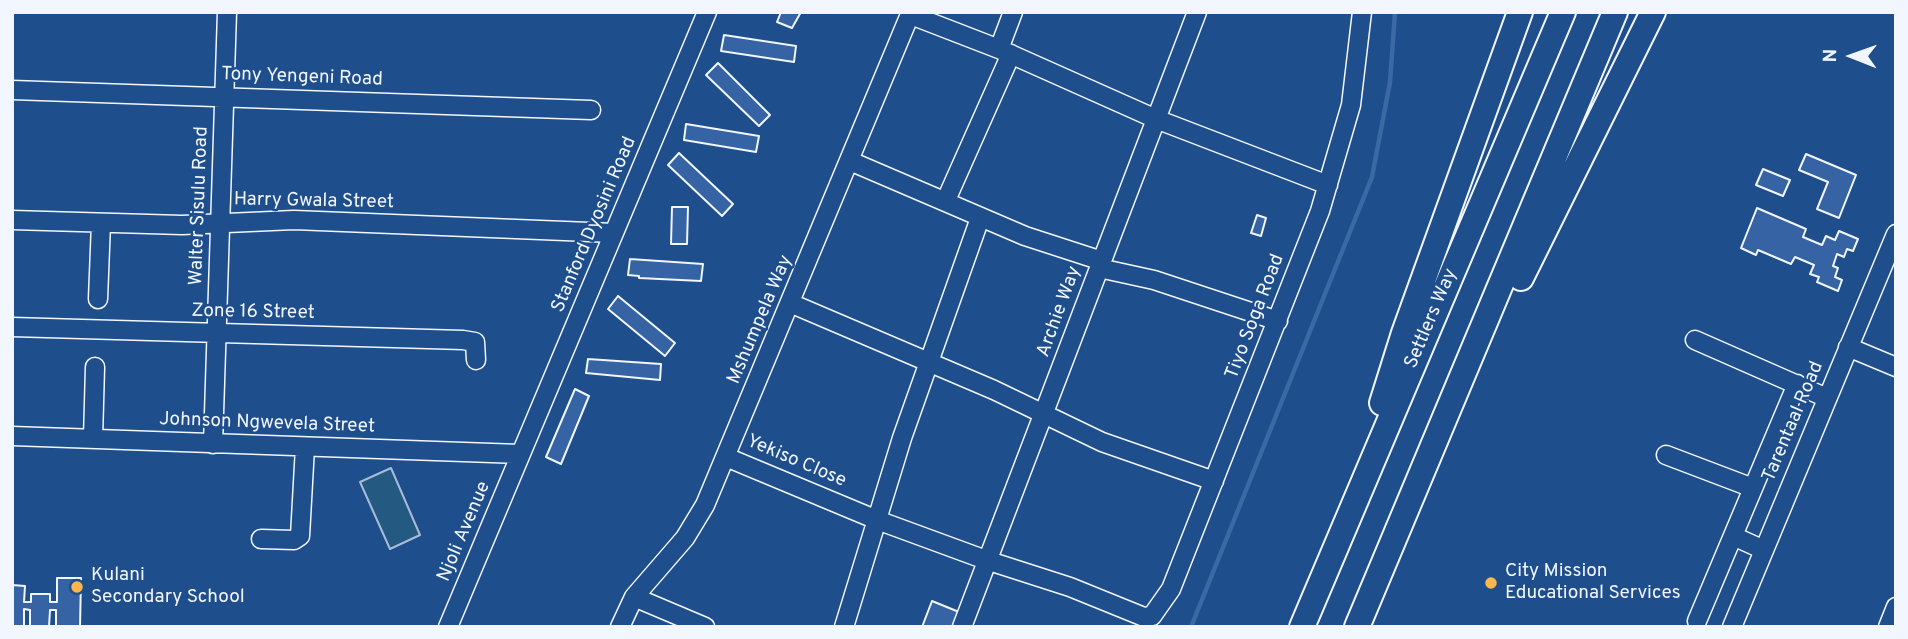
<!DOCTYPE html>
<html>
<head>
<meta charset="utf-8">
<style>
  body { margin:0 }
  #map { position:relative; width:1908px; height:639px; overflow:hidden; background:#1f4e8c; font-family:Overpass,sans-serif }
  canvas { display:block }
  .frame { position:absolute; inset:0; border:14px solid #f2f6ff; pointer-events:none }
  .north { position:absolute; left:1817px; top:21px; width:70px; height:70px; -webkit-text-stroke:5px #1f4e8c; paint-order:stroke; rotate:271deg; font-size:19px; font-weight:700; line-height:28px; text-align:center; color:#f2f6ff }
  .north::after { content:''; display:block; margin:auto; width:24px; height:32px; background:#f2f6ff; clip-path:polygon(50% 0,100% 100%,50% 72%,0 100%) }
</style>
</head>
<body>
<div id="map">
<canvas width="1908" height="639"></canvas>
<div class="frame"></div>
<div class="north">N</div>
</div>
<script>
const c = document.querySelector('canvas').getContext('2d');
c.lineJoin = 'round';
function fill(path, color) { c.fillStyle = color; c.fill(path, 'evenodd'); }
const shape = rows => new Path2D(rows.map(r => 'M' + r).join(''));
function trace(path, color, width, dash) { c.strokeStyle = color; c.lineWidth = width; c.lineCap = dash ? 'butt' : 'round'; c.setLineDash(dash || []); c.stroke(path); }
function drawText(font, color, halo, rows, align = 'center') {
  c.font = font + ' Overpass,sans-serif'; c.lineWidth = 5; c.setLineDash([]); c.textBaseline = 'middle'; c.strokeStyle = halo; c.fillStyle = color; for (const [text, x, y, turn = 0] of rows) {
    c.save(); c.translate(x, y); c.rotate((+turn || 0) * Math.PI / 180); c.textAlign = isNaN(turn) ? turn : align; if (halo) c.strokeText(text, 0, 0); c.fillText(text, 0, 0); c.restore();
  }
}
const green = shape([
  [391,468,420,535,390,549,360,482,391,468]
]);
const stream = shape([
  [1191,627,1372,177,1390,82,1395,12]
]);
const building = shape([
  [781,12,801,12,792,28,777,22,781,12],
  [724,35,796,46,794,62,721,51,724,35],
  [718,63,770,115,759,126,706,75,718,63],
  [686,124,759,136,756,152,684,140,686,124],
  [679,153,733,204,722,216,668,165,679,153],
  [1806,154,1856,175,1839,218,1817,209,1828,182,1799,170,1806,154],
  [1763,169,1790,180,1783,196,1756,185,1763,169],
  [672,207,688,207,687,244,671,244,672,207],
  [1757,208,1806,229,1803,237,1822,245,1826,236,1835,240,1839,231,1858,239,1853,251,1847,249,1844,257,1837,254,1833,266,1838,268,1835,277,1842,280,1838,291,1817,282,1819,277,1810,274,1814,265,1795,257,1791,264,1758,250,1756,255,1741,248,1757,208],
  [1257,215,1266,218,1261,236,1251,233,1257,215],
  [630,259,703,264,701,281,639,278,639,276,628,275,630,259],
  [618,296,675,343,665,356,608,309,618,296],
  [588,359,661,364,660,380,586,373,588,359],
  [575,389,589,396,561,464,546,457,575,389],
  [57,578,81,578,80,627,56,627,56,610,50,610,49,627,30,627,30,610,24,609,24,627,12,627,12,585,25,586,24,602,31,602,31,594,50,594,50,602,57,602,57,578],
  [932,601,959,612,953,627,922,627,932,601]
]);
const minor = shape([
  [911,15,999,49,1156,119,1328,185],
  [999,49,1013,12],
  [12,90,591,110],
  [850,161,1025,236,1102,261],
  [946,200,1011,54],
  [12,220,182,225,294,220,614,233],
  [1099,268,1154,280,1278,321],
  [98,299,101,223],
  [790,303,994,390,1102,442,1214,481],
  [12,327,463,340,475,342,476,360],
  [1695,340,1827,398],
  [1848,347,1896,367],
  [12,436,520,454],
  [93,439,95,367],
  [213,444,227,12],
  [1666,455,1753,488],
  [726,457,877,520,986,560,1070,587,1144,617,1152,616,1171,589,1320,211,1351,105,1362,12],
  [1733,536,1764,550],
  [261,539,294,540,300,536,305,447],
  [634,597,705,627],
  [1697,621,1797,384],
  [448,627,707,12],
  [620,627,634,597,685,538,705,505,911,12],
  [844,627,902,438,980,218],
  [962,627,1197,12],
  [1732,627,1896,234],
  [1888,627,1896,607]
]);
const highway = shape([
  [1521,278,1653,12],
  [1382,403,1404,333,1520,12],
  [1302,627,1563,12],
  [1357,627,1615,12]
]);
const markers = [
  [1491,583,7,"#ffb74d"],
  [77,587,7,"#ffb74d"]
];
const streetNames = [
  ["Tony Yengeni Road",302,78,2],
  ["Harry Gwala Street",314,202,1],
  ["Walter Sisulu Road",200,206,-88],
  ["Stanford Dyosini Road",595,225,-67],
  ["Archie Way",1060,312,-70],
  ["Zone 16 Street",253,313,1],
  ["Tiyo Soga Road",1256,317,-69],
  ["Settlers Way",1432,319,-67],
  ["Mshumpela Way",761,320,-67],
  ["Tarentaal Road",1794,422,-67],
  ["Johnson Ngwevela Street",267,424,2],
  ["Yekiso Close",796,462,23],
  ["Njoli Avenue",465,532,-67]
];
const poiNames = [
  ["City Mission",1505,572],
  ["Educational Services",1505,594],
  ["Kulani",91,576],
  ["Secondary School",91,598]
];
fill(green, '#245a82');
trace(green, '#a8bbd7', 2);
trace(stream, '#3b69a3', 4.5);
fill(building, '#3563a3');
trace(building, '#f2f6ff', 2);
trace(minor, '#f2f6ff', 21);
trace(highway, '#f2f6ff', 28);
trace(minor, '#1f4e8c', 18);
trace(highway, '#1f4e8c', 24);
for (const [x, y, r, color] of markers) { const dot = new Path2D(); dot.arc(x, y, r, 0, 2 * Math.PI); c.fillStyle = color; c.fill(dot); trace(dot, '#1f4e8c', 2.5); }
drawText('19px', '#f2f6ff', '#1f4e8c', streetNames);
drawText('19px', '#f2f6ff', '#1f4e8c', poiNames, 'left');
</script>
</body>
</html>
